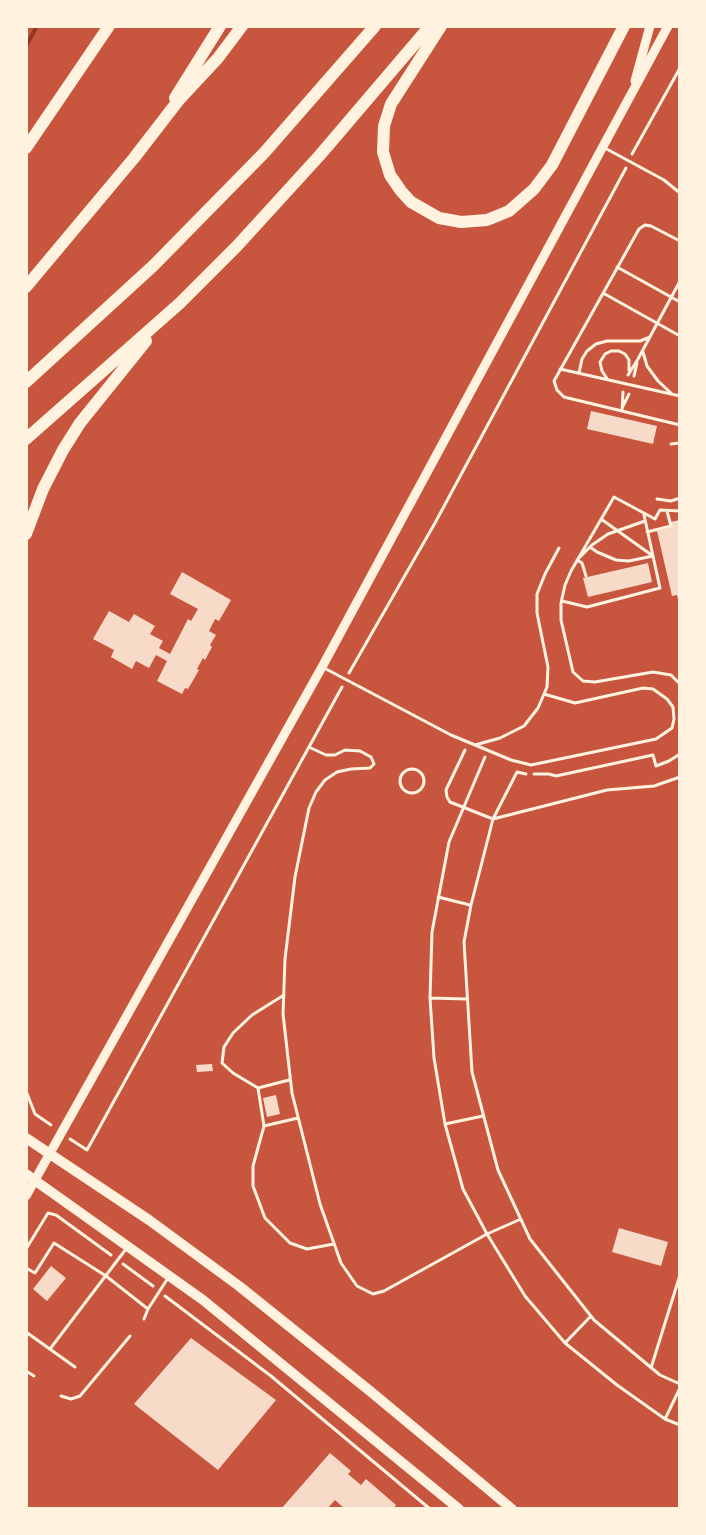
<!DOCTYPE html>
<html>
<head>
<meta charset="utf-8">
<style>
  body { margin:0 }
  #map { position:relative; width:706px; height:1535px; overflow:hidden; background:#c8553d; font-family:Overpass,sans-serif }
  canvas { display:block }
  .frame { position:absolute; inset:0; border:28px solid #fff3e0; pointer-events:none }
</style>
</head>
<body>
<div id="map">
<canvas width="706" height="1535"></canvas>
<div class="frame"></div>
</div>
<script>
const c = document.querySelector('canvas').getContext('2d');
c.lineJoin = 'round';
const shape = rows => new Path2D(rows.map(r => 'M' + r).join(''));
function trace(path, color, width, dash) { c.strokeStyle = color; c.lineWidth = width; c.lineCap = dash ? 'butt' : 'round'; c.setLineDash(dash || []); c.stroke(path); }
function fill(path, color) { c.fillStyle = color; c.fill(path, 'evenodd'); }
const stream = shape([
  [26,46,37,26]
]);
const building = shape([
  [591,411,657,426,653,444,587,429],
  [680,520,680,604,679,604,677,595,672,596,657,531,672,527,670,522],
  [648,563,652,582,588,597,583,578],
  [182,572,231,600,219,621,215,619,209,631,216,635,210,645,212,647,205,660,203,658,197,669,199,670,188,689,185,688,182,694,157,681,167,661,156,655,149,668,136,661,132,669,111,657,114,650,93,639,109,611,129,622,134,614,155,626,150,634,163,641,159,648,170,654,188,619,191,621,198,609,170,594],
  [212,1064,213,1071,197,1072,196,1065],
  [276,1095,280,1114,267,1117,263,1098],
  [619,1228,668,1242,661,1266,612,1252],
  [51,1266,66,1278,47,1301,33,1289],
  [191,1338,276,1400,218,1470,134,1404],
  [330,1453,351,1471,348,1474,361,1485,366,1479,396,1505,393,1509,345,1509,335,1500,327,1509,281,1509]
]);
const path = shape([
  [632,154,680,68],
  [680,241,651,226,645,225,639,229,554,381,557,390,564,397,680,425],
  [617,267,680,302],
  [603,293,680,336],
  [643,352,647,366,658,381,672,394],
  [560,369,680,396],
  [579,373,582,359,587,351,596,344,607,341,640,341,650,337],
  [628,375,638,359,680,281],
  [634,376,637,363],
  [608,380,602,371,600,362,605,354,611,351,619,351,625,354,629,360,629,370],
  [623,406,629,394],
  [622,411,623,392],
  [680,511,660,510,655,519,614,497,571,571,565,585,561,603,561,620,573,672,583,681,595,682,653,672,671,675,680,684],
  [647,532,671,526,667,511],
  [590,547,597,552,616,560,629,561,653,556,601,519],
  [586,576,582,563,577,560,592,545,608,534,645,521],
  [562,601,587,607,660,588,644,515],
  [349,673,435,523,626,168],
  [311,748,326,755,335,755,345,750,360,751,371,757,374,764,370,768,351,769,337,772,325,780,316,792,309,808,295,877,285,959,283,1014,292,1093,320,1204,341,1263,357,1286,373,1294,384,1291,487,1234,521,1219],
  [465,750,446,790,447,797,450,802,493,819,607,790,654,786,680,777],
  [485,757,449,842,432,932,430,998,434,1058,445,1124,463,1189,487,1234,525,1296,565,1343,617,1385,665,1419,680,1425],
  '400 781a12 12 0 1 1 24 0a12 12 0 1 1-24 0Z',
  [526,774,517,772,493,819,471,905,464,942,472,1072,498,1170,530,1239,594,1320,660,1375,680,1384],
  [534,774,549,774,556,776,653,755,656,766,669,761,680,754],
  [438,897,470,905],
  [284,995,252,1015,233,1033,224,1047,222,1063,233,1073,258,1088,264,1126,253,1166,253,1186,265,1218,290,1243,307,1249,334,1244],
  [430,998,466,999],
  [258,1088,289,1080],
  [26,1091,35,1114,51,1125],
  [445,1124,483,1116],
  [264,1126,298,1118],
  [70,1139,87,1150,342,687],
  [26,1249,48,1213,56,1215,111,1255],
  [123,1264,153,1286],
  [165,1296,271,1376,430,1509],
  [565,1343,590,1317],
  [651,1368,680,1275],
  [665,1419,680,1388]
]);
const service = shape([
  [603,147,664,180,680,193],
  [671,444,680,443],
  [657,499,671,501,680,498],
  [326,669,451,735,511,760,531,765,656,739,672,728,674,719,673,707,667,699,653,689,643,688,575,703,544,694],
  [475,745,500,738,524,726,538,708,547,687,548,667,537,613,537,594,545,574,559,548],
  [26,1268,35,1273,54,1243,106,1276,148,1309],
  [144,1319,148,1309,168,1278],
  [26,1332,75,1367],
  [50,1349,126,1249],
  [26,1371,34,1376],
  [61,1396,71,1399,80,1396,130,1336]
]);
const secondary = shape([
  [635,81,650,26],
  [26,1196,322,667,668,26]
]);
const primary = shape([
  [26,1138,149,1220,239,1286,370,1391,512,1509],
  [26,1174,203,1300,459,1509]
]);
const motorway = shape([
  [441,26,391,104,384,126,383,152,390,175,401,191,411,202,439,218,461,222,487,220,509,211,534,189,552,165,624,26],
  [175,98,220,26],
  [26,148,109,26],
  [26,287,134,158,178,101,218,58,242,26],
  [26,382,153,266,264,153,375,26],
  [26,439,180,303,237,246,320,155,430,26],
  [26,534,43,489,63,450,80,423,146,341]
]);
trace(stream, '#8f3625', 4);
fill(building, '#f7dbc8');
trace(path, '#fff3e0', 3);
trace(service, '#fff3e0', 3);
trace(secondary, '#fff3e0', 9);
trace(primary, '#fff3e0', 10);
trace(motorway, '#fff3e0', 12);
</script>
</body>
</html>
